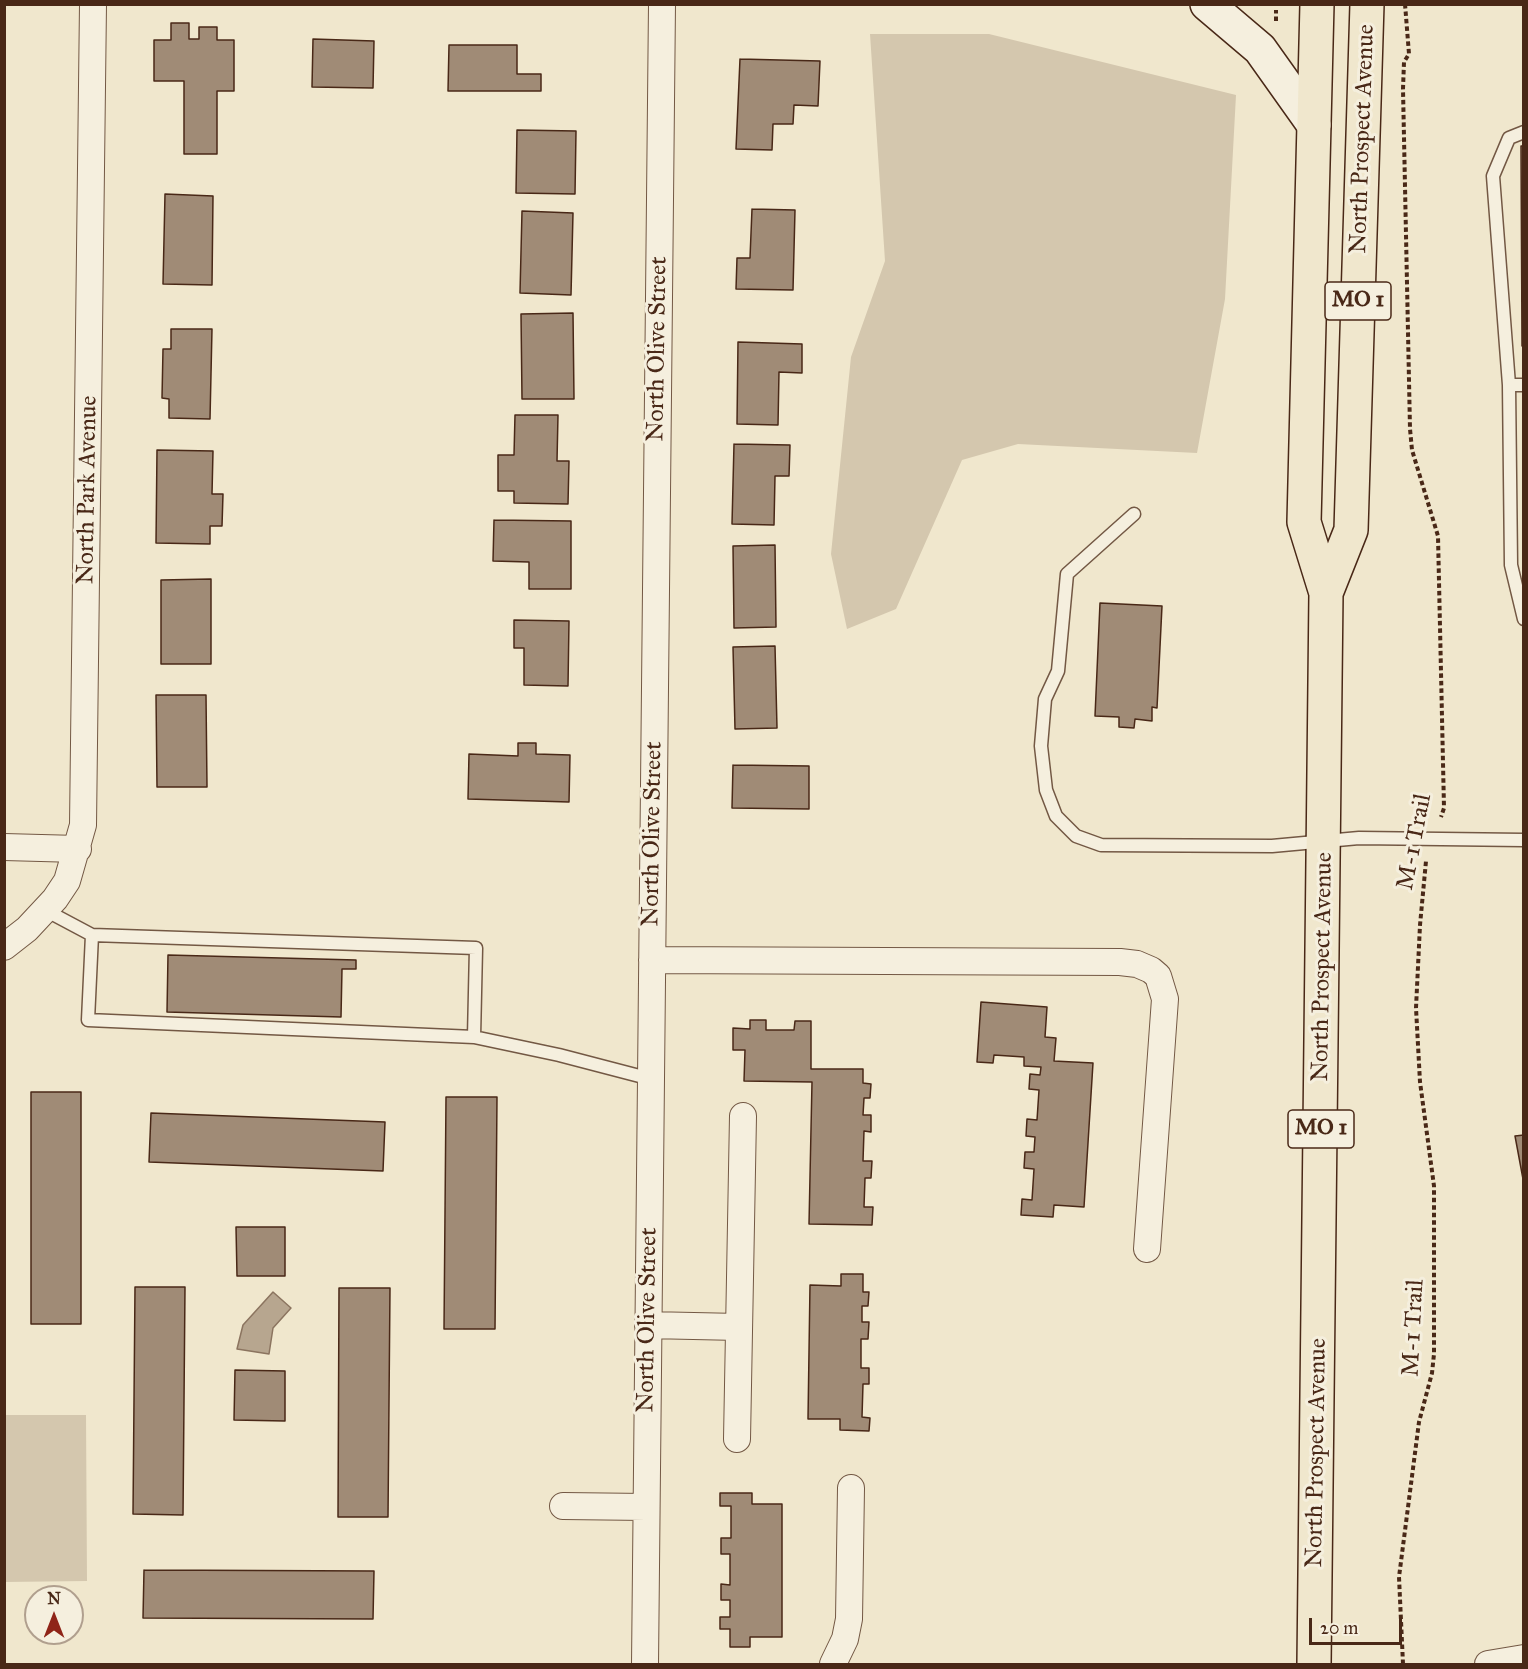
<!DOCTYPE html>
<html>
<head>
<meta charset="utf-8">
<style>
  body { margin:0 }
  #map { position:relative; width:1528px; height:1669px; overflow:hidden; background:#f0e7cd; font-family:"IM FELL Great Primer",serif }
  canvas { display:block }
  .frame { position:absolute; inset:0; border:6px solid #492817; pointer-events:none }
  .north { position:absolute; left:24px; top:1585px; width:60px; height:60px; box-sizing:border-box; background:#f5efde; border:2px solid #b09f8e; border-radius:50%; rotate:0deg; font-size:16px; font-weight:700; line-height:24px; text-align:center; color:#492817 }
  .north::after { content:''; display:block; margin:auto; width:21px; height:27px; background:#8f2418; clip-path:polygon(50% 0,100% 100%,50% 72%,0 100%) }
  .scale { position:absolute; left:1309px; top:1618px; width:93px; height:27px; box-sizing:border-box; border:3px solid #492817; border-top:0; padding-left:8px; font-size:18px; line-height:21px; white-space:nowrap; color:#492817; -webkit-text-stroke:4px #f5efde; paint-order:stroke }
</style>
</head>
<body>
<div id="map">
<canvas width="1528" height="1669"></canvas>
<div class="frame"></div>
<div class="north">N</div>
<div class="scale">20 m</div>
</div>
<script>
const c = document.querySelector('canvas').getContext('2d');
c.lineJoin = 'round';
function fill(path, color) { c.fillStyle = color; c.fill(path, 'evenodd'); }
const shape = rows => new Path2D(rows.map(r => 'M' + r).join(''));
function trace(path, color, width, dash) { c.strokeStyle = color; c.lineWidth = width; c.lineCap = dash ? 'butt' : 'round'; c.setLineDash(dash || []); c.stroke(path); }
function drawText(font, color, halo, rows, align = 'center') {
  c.font = font + ' "IM FELL Great Primer",serif'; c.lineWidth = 6; c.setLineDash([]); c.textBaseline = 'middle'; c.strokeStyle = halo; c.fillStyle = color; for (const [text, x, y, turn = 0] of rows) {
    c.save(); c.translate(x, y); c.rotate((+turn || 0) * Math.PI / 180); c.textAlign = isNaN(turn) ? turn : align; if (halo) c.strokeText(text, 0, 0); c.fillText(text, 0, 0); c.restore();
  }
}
const green = shape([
  [870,34,989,34,1236,95,1225,299,1197,453,1018,444,962,460,896,609,847,629,831,554,851,357,885,261],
  [5,1415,86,1415,87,1581,5,1582]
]);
const water = shape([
  [273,1292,291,1308,273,1328,269,1354,237,1349,243,1325,273,1292]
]);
const building = shape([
  [171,23,189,23,189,39,199,39,199,27,217,27,217,40,234,40,234,91,217,91,217,154,184,154,184,81,154,81,154,40,171,40,171,23],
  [313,39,374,41,373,88,312,87,313,39],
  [449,45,517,45,517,74,541,74,541,91,448,91,449,45],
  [740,59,820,61,818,106,794,105,793,124,773,124,772,150,736,149,740,59],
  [517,130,576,131,575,194,516,193,517,130],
  [1521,146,1524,146,1524,346,1522,346,1521,146],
  [165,194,213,196,212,285,163,284,165,194],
  [752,209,795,210,793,290,736,289,737,258,750,258,752,209],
  [522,211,573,213,571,295,520,293,522,211],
  [573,313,574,399,522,399,521,314,573,313],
  [171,329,212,329,210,419,169,418,169,399,162,398,163,349,171,349,171,329],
  [738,342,802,344,802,373,779,372,778,425,737,424,738,342],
  [515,415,558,415,557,461,569,461,568,504,514,503,514,491,498,491,498,455,514,455,515,415],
  [734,444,790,445,789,476,775,476,774,525,732,524,734,444],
  [157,450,213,451,212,494,223,494,222,526,210,526,210,544,156,543,157,450],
  [494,520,571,521,571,589,529,589,529,562,493,561,494,520],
  [775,545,776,627,734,628,733,546,775,545],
  [211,579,211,664,161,664,161,580,211,579],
  [1100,603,1162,606,1157,708,1152,707,1152,721,1135,719,1134,728,1119,727,1119,717,1095,716,1100,603],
  [514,620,569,621,568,686,524,685,524,648,514,648,514,620],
  [775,646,777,728,735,729,733,647,775,646],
  [156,695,206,695,207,787,157,787,156,695],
  [518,743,536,743,536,754,570,755,569,802,468,799,469,754,518,756,518,743],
  [733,765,809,766,809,809,732,808,733,765],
  [168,955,356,960,356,969,342,969,341,1017,167,1012,168,955],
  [981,1002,1047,1007,1045,1037,1056,1038,1054,1061,1093,1063,1084,1207,1054,1205,1053,1217,1021,1215,1022,1199,1032,1200,1034,1169,1024,1168,1025,1152,1034,1152,1035,1137,1026,1136,1027,1119,1037,1120,1039,1090,1029,1089,1030,1074,1040,1075,1041,1067,1024,1066,1024,1057,994,1055,993,1063,977,1062,981,1002],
  [750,1020,766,1020,766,1030,794,1030,795,1021,811,1021,811,1069,863,1069,863,1083,871,1084,870,1098,864,1098,863,1115,871,1115,871,1132,864,1131,863,1161,872,1161,871,1178,865,1178,864,1207,873,1207,872,1225,809,1224,812,1082,744,1081,745,1050,733,1050,733,1028,750,1029,750,1020],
  [31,1092,81,1092,81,1324,31,1324,31,1092],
  [446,1097,497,1097,495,1329,444,1329,446,1097],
  [151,1113,385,1122,383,1171,149,1162,151,1113],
  [1524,1135,1524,1179,1523,1179,1515,1136,1524,1135],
  [236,1227,285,1227,285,1276,237,1276,236,1227],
  [841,1274,863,1274,863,1292,869,1292,868,1306,862,1306,862,1322,869,1322,868,1339,861,1339,861,1368,869,1368,869,1384,863,1384,862,1417,870,1418,869,1431,840,1430,840,1419,808,1419,810,1285,841,1286,841,1274],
  [135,1287,185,1287,183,1515,133,1514,135,1287],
  [339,1288,390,1288,388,1517,338,1517,339,1288],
  [235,1370,285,1371,285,1421,234,1420,235,1370],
  [720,1493,752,1493,752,1504,782,1504,782,1637,750,1637,750,1647,730,1647,730,1629,720,1629,720,1617,730,1617,730,1600,721,1600,721,1584,730,1585,730,1554,721,1554,721,1538,731,1538,731,1506,720,1506,720,1493],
  [144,1570,374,1571,373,1619,143,1618,144,1570]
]);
const path = shape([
  [1405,4,1409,54,1404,62,1403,89,1410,429,1412,450,1438,536,1444,808,1441,817],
  [1276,21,1276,10],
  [1403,1664,1399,1577,1419,1422,1432,1373,1434,1354,1434,1186,1420,1082,1416,1008,1420,925,1426,861]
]);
const lane = shape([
  [1524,132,1509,138,1493,176,1509,385,1511,565,1524,619],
  [1509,385,1524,385],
  [1134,514,1067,574,1058,671,1045,699,1041,746,1046,790,1056,816,1076,836,1101,845,1272,846,1359,838,1524,840],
  [45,910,92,935,476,948,474,1037],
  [92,935,88,1020,474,1037,559,1055,651,1079]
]);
const street = shape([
  [4,847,78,849],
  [4,947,27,929,55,899,67,881,83,825,93,4],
  [652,960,1120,962,1137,964,1151,970,1158,976,1165,999,1147,1249],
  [648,1325,739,1327],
  [737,1439,743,1116],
  [563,1506,646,1507],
  [645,1664,662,4],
  [833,1664,845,1639,849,1619,851,1488],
  [1488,1664,1524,1658]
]);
const secondary = shape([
  [1207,4,1260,49,1314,125]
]);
const primary = shape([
  [1326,593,1351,530,1367,4],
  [1314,1664,1326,593,1304,522,1317,4]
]);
const shields = [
  [1358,301,66],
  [1321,1129,66]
];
const shieldNames = [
  ["MO 1",1358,301],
  ["MO 1",1321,1129]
];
const streetNames = [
  ["North Prospect Avenue",1363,139,-88],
  ["North Olive Street",658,349,-89],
  ["North Park Avenue",88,490,-89],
  ["North Olive Street",653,834,-89],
  ["M-1 Trail",1415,842,-79],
  ["North Prospect Avenue",1323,967,-89],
  ["North Olive Street",648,1320,-89],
  ["M-1 Trail",1414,1328,-87],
  ["North Prospect Avenue",1317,1453,-89]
];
fill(green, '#d4c7ae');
fill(water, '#b7a68f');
trace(water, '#8b745f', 1.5);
fill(building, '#a08b76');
trace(building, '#492817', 1.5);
trace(lane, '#735844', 15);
trace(street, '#735844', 28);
trace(secondary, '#492817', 36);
trace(primary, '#492817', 36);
trace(path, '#492817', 4, [4.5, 3]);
trace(lane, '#f5efde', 12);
trace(street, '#f5efde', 26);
trace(secondary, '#f5efde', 33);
trace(primary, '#f0e7cd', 33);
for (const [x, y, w] of shields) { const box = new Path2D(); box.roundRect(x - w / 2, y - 19, w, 38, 4.5); c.fillStyle = '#f5efde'; c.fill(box); trace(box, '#492817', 1.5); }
drawText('bold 22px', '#492817', null, shieldNames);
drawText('24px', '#492817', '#f5efde', streetNames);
</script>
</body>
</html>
